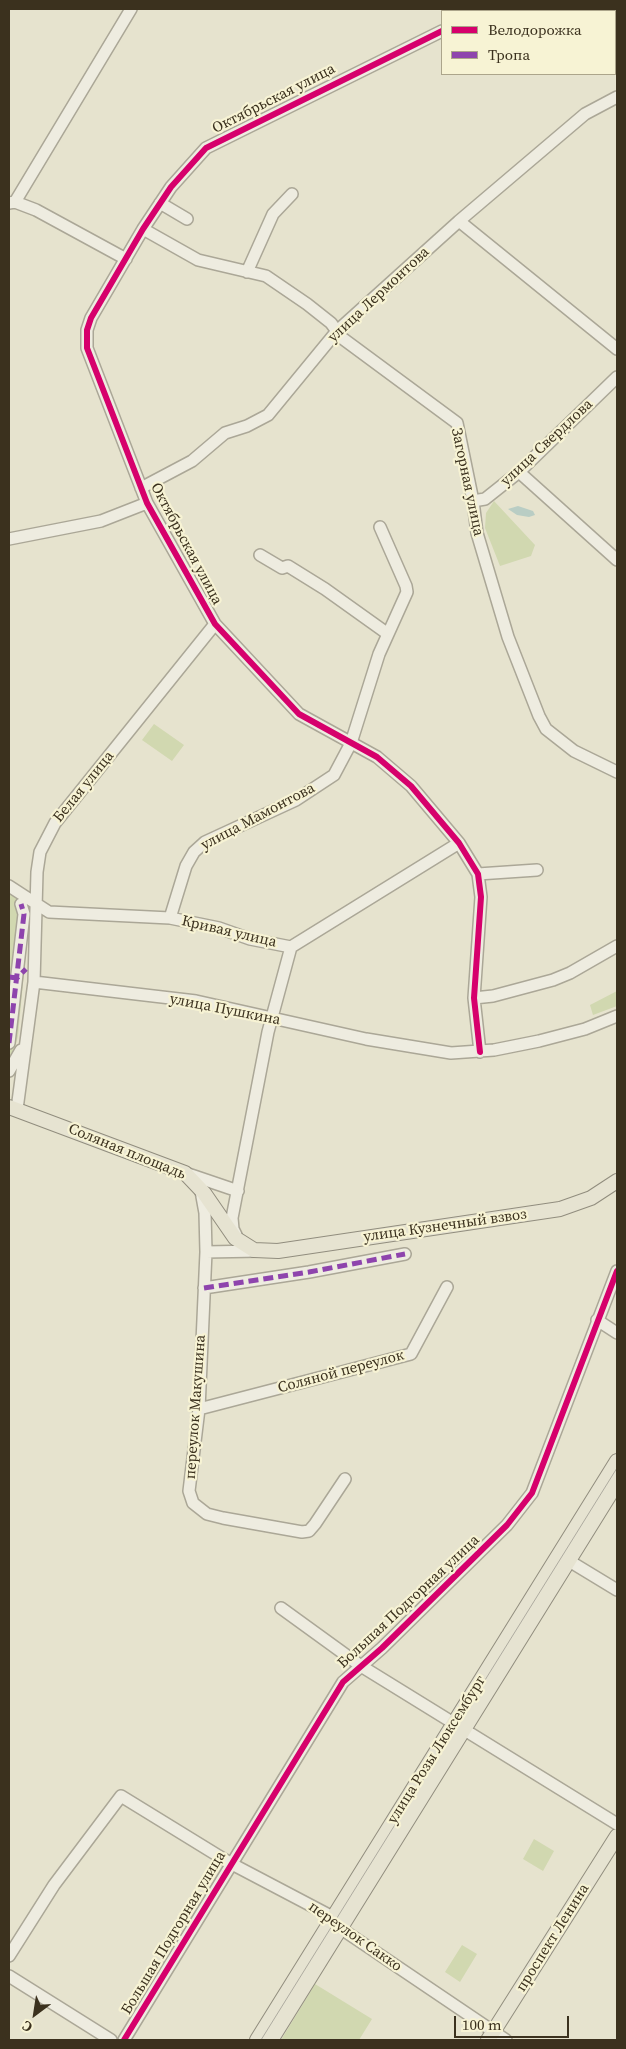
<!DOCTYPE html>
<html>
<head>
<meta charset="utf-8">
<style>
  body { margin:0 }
  #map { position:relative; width:626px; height:2049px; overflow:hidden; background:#e6e3ce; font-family:"Source Serif 4",serif }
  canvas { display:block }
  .frame { position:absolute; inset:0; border:10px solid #3b311e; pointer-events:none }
  .legend { position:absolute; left:441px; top:10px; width:175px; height:65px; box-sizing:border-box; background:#f7f3d4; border:1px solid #aca58b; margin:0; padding:6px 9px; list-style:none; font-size:15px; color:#3b311e }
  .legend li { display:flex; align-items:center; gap:10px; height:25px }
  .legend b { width:25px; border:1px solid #aca58b }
  .north { position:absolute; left:10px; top:1989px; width:50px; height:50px; -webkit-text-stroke:4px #f7f3d4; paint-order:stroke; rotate:211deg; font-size:14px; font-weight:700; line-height:20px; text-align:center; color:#3b311e }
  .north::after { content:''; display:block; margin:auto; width:18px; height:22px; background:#3b311e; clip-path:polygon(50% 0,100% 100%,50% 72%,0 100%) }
  .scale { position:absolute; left:454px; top:2016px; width:115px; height:22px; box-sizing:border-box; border:2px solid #3b311e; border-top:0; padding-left:6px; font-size:15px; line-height:18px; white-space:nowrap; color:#3b311e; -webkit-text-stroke:4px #f7f3d4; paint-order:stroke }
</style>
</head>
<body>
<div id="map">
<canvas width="626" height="2049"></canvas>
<div class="frame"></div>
<ul class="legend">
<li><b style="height:6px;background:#d6006c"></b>Велодорожка</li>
<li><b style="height:6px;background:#8e44ad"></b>Тропа</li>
</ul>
<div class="north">С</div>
<div class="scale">100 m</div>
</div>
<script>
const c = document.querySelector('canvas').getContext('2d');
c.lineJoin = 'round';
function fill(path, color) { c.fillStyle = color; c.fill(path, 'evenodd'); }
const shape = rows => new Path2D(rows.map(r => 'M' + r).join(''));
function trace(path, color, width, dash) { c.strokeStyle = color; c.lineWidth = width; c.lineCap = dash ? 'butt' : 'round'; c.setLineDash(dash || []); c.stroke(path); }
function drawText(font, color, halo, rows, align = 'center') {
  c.font = font + ' "Source Serif 4",serif'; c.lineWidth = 4.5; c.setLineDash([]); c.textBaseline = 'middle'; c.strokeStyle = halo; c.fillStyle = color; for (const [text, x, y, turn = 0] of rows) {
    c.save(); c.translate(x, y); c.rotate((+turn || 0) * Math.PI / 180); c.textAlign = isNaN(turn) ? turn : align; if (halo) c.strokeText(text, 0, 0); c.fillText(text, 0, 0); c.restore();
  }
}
const green = shape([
  [494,501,535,545,531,556,500,566,485,528,486,513],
  [154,724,184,745,172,761,142,740],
  [9,890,18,896,29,912,29,920,18,1036,14,1051,9,1059],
  [617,991,617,1006,593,1015,590,1005],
  [534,1839,554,1851,543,1871,523,1859],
  [462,1945,477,1954,460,1982,445,1972],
  [315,1984,372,2019,359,2040,281,2040]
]);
const water = shape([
  [518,506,533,511,535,515,529,517,517,515,508,509]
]);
const minor = shape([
  [485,11,491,9],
  [442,31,206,148,171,187,143,229,91,318,87,330,87,348,147,503,215,624,299,714,377,757,411,786,459,843,478,874,481,897,474,998,480,1052],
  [15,202,36,210,126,259],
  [9,203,15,202,131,9],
  [160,203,187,219],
  [459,221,617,349],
  [143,229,198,260,266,276,307,304,331,323,342,338,457,423,473,501,477,533,508,637,539,716,546,729,574,751,617,772],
  [247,272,273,214,292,194],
  [519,472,617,560],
  [141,488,192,461,225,433,247,426,268,415,337,331,459,221,585,114,617,97],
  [473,501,485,499,519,472,617,377],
  [9,539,101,521,147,503],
  [260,555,282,568,288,566,325,589,388,634],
  [478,874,537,870],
  [9,886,49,912,170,918,219,928,250,939,291,947,459,843],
  [170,918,186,866,194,852,205,842,296,800,334,775,351,743,379,654,407,592,406,586,380,527],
  [34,982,196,1001,366,1039,451,1053,494,1050,539,1041,585,1029,617,1016],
  [474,998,493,996,553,980,570,973,617,946],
  [9,1043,24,914,21,904],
  [9,1071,21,1050],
  [17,1109,34,982,37,872,40,852,55,823,215,624],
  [185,1173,238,1191],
  [201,1191,205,1213,206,1252,199,1409,189,1491,193,1503,207,1514,223,1518,302,1532,309,1531,315,1524,345,1479],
  [236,1235,233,1229,232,1218,268,1032,291,947],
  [206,1252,259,1251],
  [204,1288,309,1272,405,1254],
  [597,1320,617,1333],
  [199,1409,411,1354,447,1287],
  [561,1556,617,1590],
  [281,1608,361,1666,617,1824],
  [9,1956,54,1885,121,1796,230,1863,327,1914,346,1932,506,2040],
  [9,1976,111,2040],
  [124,2040,343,1682,382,1648,507,1525,532,1493,617,1271]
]);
const major = shape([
  [9,1107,185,1173,204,1193,235,1238,254,1250,278,1251,560,1209,591,1198,617,1181],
  [257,2040,617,1461],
  [271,2040,617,1483],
  [488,2040,617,1836]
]);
const tram = shape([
  [261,2040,617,1468]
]);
const quiet = shape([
  [9,977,17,978,26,969],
  [9,1043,24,914,21,904],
  [204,1288,309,1272,405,1254]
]);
const cycleway = shape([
  [442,31,206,148,171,187,143,229,91,318,87,330,87,348,147,503,215,624,299,714,377,757,411,786,459,843,478,874,481,897,474,998,480,1052],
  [124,2040,343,1682,382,1648,507,1525,532,1493,617,1271]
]);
const streetNames = [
  ["Октябрьская улица",274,99,-27],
  ["улица Лермонтова",379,295,-43],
  ["улица Свердлова",547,443,-43],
  ["Загорная улица",467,482,78],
  ["Октябрьская улица",186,544,62],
  ["Белая улица",84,787,-51],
  ["улица Мамонтова",258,817,-28],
  ["Кривая улица",229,932,13],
  ["улица Пушкина",225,1010,11],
  ["Соляная площадь",127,1152,22],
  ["улица Кузнечный взвоз",445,1226,-8],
  ["Соляной переулок",341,1372,-15],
  ["переулок Макушина",196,1407,-86],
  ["Большая Подгорная улица",409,1602,-43],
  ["улица Розы Люксембург",437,1750,-58],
  ["Большая Подгорная улица",174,1933,-59],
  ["переулок Сакко",355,1937,35],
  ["проспект Ленина",553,1938,-58]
];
fill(green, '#d1d8b0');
fill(water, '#b9cdc4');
trace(minor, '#aba797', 14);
trace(major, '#918d7e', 16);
trace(minor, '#eeece0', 11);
trace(major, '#e6e3d1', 14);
trace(tram, '#aeaba0', 1);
trace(quiet, '#8e44ad', 5, [10, 5]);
trace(cycleway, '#d6006c', 6);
drawText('15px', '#3b311e', '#f7f3d4', streetNames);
</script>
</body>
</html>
